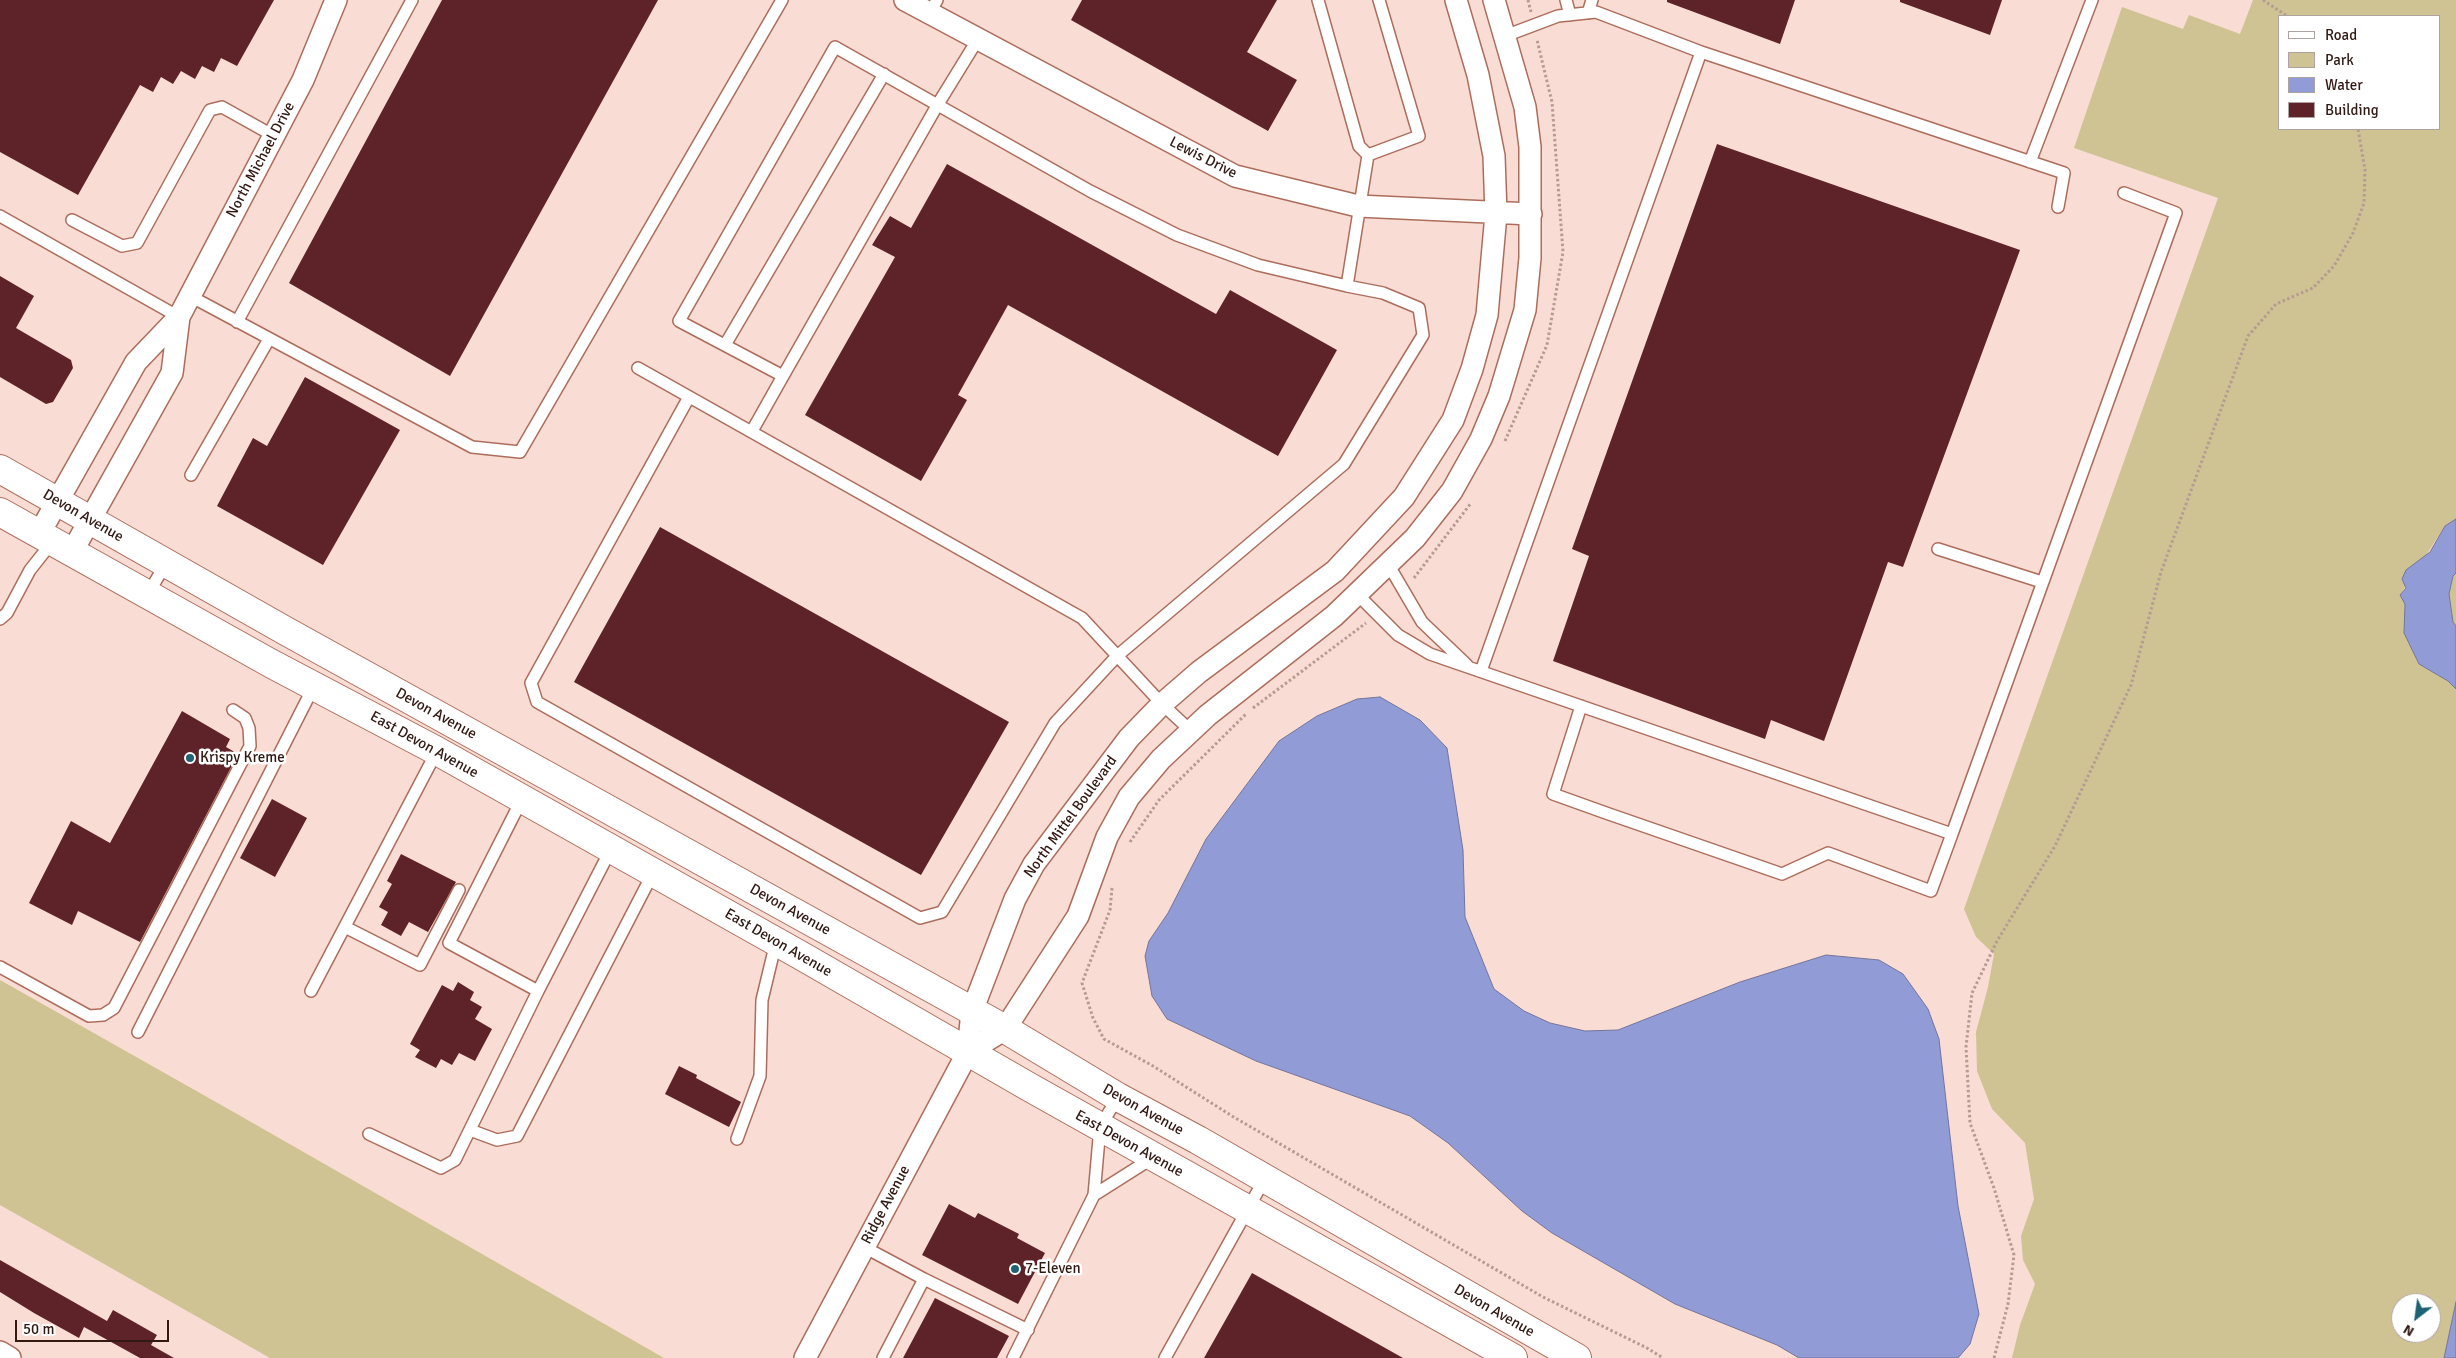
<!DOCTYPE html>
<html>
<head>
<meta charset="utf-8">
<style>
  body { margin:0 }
  #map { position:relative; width:2456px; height:1358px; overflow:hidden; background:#f9dcd3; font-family:Signika,sans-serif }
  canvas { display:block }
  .legend { position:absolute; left:2278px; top:15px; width:162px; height:115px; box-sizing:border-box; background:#fff; border:1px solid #ada3a0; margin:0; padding:6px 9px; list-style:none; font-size:15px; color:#321912 }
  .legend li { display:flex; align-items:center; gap:10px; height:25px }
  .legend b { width:25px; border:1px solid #ada3a0 }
  .north { position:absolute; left:2391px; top:1293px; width:50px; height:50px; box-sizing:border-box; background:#fff; border:1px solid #ada3a0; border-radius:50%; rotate:210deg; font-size:14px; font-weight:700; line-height:20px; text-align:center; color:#321912 }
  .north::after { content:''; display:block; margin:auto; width:18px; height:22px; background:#1d6373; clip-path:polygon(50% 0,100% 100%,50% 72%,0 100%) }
  .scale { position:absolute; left:15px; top:1320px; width:154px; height:22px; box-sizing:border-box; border:2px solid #321912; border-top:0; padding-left:6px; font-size:15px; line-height:18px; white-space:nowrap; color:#321912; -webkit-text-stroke:4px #fff; paint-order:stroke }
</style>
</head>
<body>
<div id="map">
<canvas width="2456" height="1358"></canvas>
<ul class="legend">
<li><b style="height:6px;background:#fff"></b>Road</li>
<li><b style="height:14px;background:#cfc393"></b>Park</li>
<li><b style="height:14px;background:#919bd6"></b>Water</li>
<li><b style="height:14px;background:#5e2329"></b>Building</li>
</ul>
<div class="north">N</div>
<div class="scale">50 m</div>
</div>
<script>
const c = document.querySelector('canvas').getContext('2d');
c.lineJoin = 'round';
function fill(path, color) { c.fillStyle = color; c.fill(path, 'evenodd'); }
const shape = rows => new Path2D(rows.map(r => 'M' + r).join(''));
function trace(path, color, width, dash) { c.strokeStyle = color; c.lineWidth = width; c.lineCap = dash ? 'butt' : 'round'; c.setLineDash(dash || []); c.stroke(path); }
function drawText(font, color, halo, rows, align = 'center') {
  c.font = font + ' Signika,sans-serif'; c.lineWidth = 5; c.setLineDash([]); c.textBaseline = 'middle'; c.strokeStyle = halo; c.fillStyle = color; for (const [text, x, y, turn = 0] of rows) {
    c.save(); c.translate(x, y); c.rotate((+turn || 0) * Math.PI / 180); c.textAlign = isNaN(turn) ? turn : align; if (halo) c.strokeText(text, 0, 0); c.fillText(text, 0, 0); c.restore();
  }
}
const green = shape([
  [2253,0,2456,0,2456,519,2445,526,2400,595,2405,604,2404,633,2419,664,2448,681,2456,689,2456,1302,2444,1358,2012,1358,2020,1325,2035,1284,2023,1260,2021,1236,2034,1199,2025,1143,1992,1109,1977,1071,1976,1032,1988,987,1994,954,1976,937,1964,909,2218,198,2074,148,2122,7,2183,29,2189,15,2240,34],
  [2280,16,2440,16,2440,129,2280,129],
  [2401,1303,2431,1303,2431,1333,2401,1333],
  [2456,573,2456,626,2453,622,2449,594,2453,576],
  [0,980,230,1110,664,1358,270,1358,0,1205]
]);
const water = shape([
  [2456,519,2456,573,2453,576,2449,594,2453,622,2456,626,2456,689,2448,681,2419,664,2404,633,2405,604,2400,595,2406,588,2402,579,2406,570,2430,552,2445,526,2456,519],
  [1380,697,1420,720,1447,748,1463,850,1465,917,1494,989,1524,1011,1550,1023,1585,1031,1618,1030,1740,982,1826,955,1879,960,1903,974,1928,1009,1939,1039,1958,1206,1979,1314,1970,1344,1958,1358,1799,1358,1777,1345,1675,1304,1552,1233,1522,1211,1448,1143,1410,1116,1256,1061,1167,1019,1152,996,1145,956,1149,941,1168,913,1206,839,1279,741,1317,716,1357,699,1380,697],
  [2456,1302,2456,1358,2444,1358,2456,1302]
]);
const building = shape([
  [0,0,274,0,237,66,221,58,214,72,202,66,195,79,181,71,173,84,161,77,153,92,140,85,78,195,0,152],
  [442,0,658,0,450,376,289,283],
  [1082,0,1277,0,1247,52,1297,80,1268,131,1071,20],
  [1667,0,1795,0,1780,44,1667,2],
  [1900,0,2002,0,1990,35,1900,2],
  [1717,144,2020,250,1903,567,1888,562,1824,741,1771,720,1765,739,1553,661,1589,556,1572,549],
  [947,164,1216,314,1230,290,1337,350,1278,456,1008,305,958,395,967,400,921,481,805,415,895,257,872,245,890,216,911,228],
  [0,276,34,296,16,328,71,360,73,368,53,402,46,404,0,377],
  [305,377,400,430,323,565,217,506,253,438,267,446],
  [660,527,1009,722,921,875,574,682],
  [182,711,230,739,226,747,238,754,140,942,78,911,72,925,29,903,71,821,110,843],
  [272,799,307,818,275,877,240,858],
  [401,854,456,882,428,932,409,922,401,936,381,925,388,912,379,907,392,884,387,881],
  [458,982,474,992,470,1000,482,1007,475,1019,492,1029,475,1061,459,1053,452,1065,441,1059,436,1068,415,1057,420,1050,410,1044,442,985,453,991],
  [679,1066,697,1075,696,1078,741,1102,729,1127,665,1094],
  [949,1204,975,1218,978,1213,1019,1234,1017,1238,1045,1253,1018,1304,922,1255],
  [0,1260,107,1321,113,1310,157,1335,151,1345,174,1358,140,1358,84,1327,79,1338,34,1313,0,1292],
  [1252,1273,1403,1358,1204,1358],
  [935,1298,1009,1336,997,1358,903,1358]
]);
const path = shape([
  [1528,0,1531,12],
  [2263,0,2287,16],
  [1505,441,1547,345,1563,252,1552,102,1537,40],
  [1414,578,1471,503],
  [1253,708,1366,623],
  [1130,842,1159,800,1246,714],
  [1112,888,1110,910,1082,983,1093,1018,1104,1039,1153,1066,1232,1116,1543,1297,1647,1348,1663,1358],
  [1994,1358,2008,1304,2014,1255,1994,1188,1970,1123,1966,1047,1972,993,1997,941,2055,846,2131,685,2161,572,2248,336,2276,304,2313,288,2334,266,2353,233,2364,203,2365,170,2358,129]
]);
const lane = shape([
  [1318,0,1359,146,1368,155,1419,136,1379,0],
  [1566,0,1570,15],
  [930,13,937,0],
  [1588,13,1592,0],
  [1505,36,1558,16,1596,12,1701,52],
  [2030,162,2092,0],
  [0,216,179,317],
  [72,220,122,246,137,243,210,110,222,107,274,136],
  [190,296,472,447,520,452,782,0],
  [237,322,412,0],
  [725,345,884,74],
  [638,368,1082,618,1162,704,1191,731],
  [783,376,938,104,978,39],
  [689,397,531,683,537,702,920,918,942,912,1055,723,1117,656,1344,464,1423,335,1419,308,1383,293,1347,286,1368,155],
  [752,431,783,376,679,321,835,47,1090,191,1177,235,1258,265,1347,286],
  [191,475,269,339],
  [1938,549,2042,582],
  [1388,564,1422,622,1467,665],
  [148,594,166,563],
  [1357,594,1398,635,1430,654,1952,834,2176,213,2124,193],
  [0,619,7,613,30,570,53,541],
  [1481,671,1701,52,2064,173,2058,207],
  [1581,706,1553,794,1606,813,1782,874,1828,853,1931,891,1952,834],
  [522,799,449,943,538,991,611,849],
  [345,927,420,965,459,890],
  [0,967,89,1016,103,1015,114,1008,250,746,249,728,245,718,233,710],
  [311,991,437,751],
  [138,1032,314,686],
  [470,1130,497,1140,517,1136,653,873],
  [369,1134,441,1168,455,1160,538,991],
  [737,1139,760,1076,762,1000,776,942],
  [1094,1195,1154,1157],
  [864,1247,924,1279,883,1358],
  [924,1279,1028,1330],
  [1013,1358,1094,1195,1100,1127,1118,1097],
  [1165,1358,1264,1180]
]);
const street = shape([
  [905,0,1235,176,1358,206,1531,214],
  [39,534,136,362,179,317,303,80,336,0],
  [72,552,172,373,179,317],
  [968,1052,1005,1029,1078,916,1107,837,1129,797,1161,759,1208,715,1334,616,1415,538,1452,491,1481,439,1499,396,1525,310,1530,258,1530,147,1525,107,1494,0],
  [0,1352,10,1358],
  [805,1358,968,1052,972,1011,1015,899,1034,864,1129,738,1162,704,1199,672,1335,571,1404,497,1453,420,1472,369,1487,315,1496,214,1494,156,1478,75,1456,0]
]);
const secondary = shape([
  [0,469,284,630,1005,1029,1118,1097,1198,1140,1577,1358],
  [0,512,272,664,437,751,800,955,1031,1088,1513,1358]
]);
const markers = [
  [190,758,5,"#1d6373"],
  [1015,1269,5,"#1d6373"]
];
const streetNames = [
  ["Lewis Drive",1203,158,27],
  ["North Michael Drive",261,160,-62],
  ["Devon Avenue",83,516,30],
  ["Devon Avenue",436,714,29],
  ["East Devon Avenue",424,745,29],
  ["North Mittel Boulevard",1071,817,-54],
  ["Devon Avenue",790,910,29],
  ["East Devon Avenue",778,943,30],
  ["Devon Avenue",1143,1110,29],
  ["East Devon Avenue",1129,1144,29],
  ["Ridge Avenue",886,1205,-62],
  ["Devon Avenue",1494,1311,30]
];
const poiNames = [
  ["Krispy Kreme",200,758],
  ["7-Eleven",1025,1269]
];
fill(green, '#cfc393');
fill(water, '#919bd6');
trace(water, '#74749b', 1);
fill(building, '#5e2329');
trace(lane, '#ad6d5c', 14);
trace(street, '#ad6d5c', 24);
trace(secondary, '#ad6d5c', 30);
trace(path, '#b69b92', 3, [2.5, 2.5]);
trace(lane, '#fff', 11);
trace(street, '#fff', 21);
trace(secondary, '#fff', 28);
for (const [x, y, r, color] of markers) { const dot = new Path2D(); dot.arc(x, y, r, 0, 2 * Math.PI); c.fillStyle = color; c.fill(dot); trace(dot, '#fff', 2); }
drawText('15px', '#321912', '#fff', streetNames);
drawText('15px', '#321912', '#fff', poiNames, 'left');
</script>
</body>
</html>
